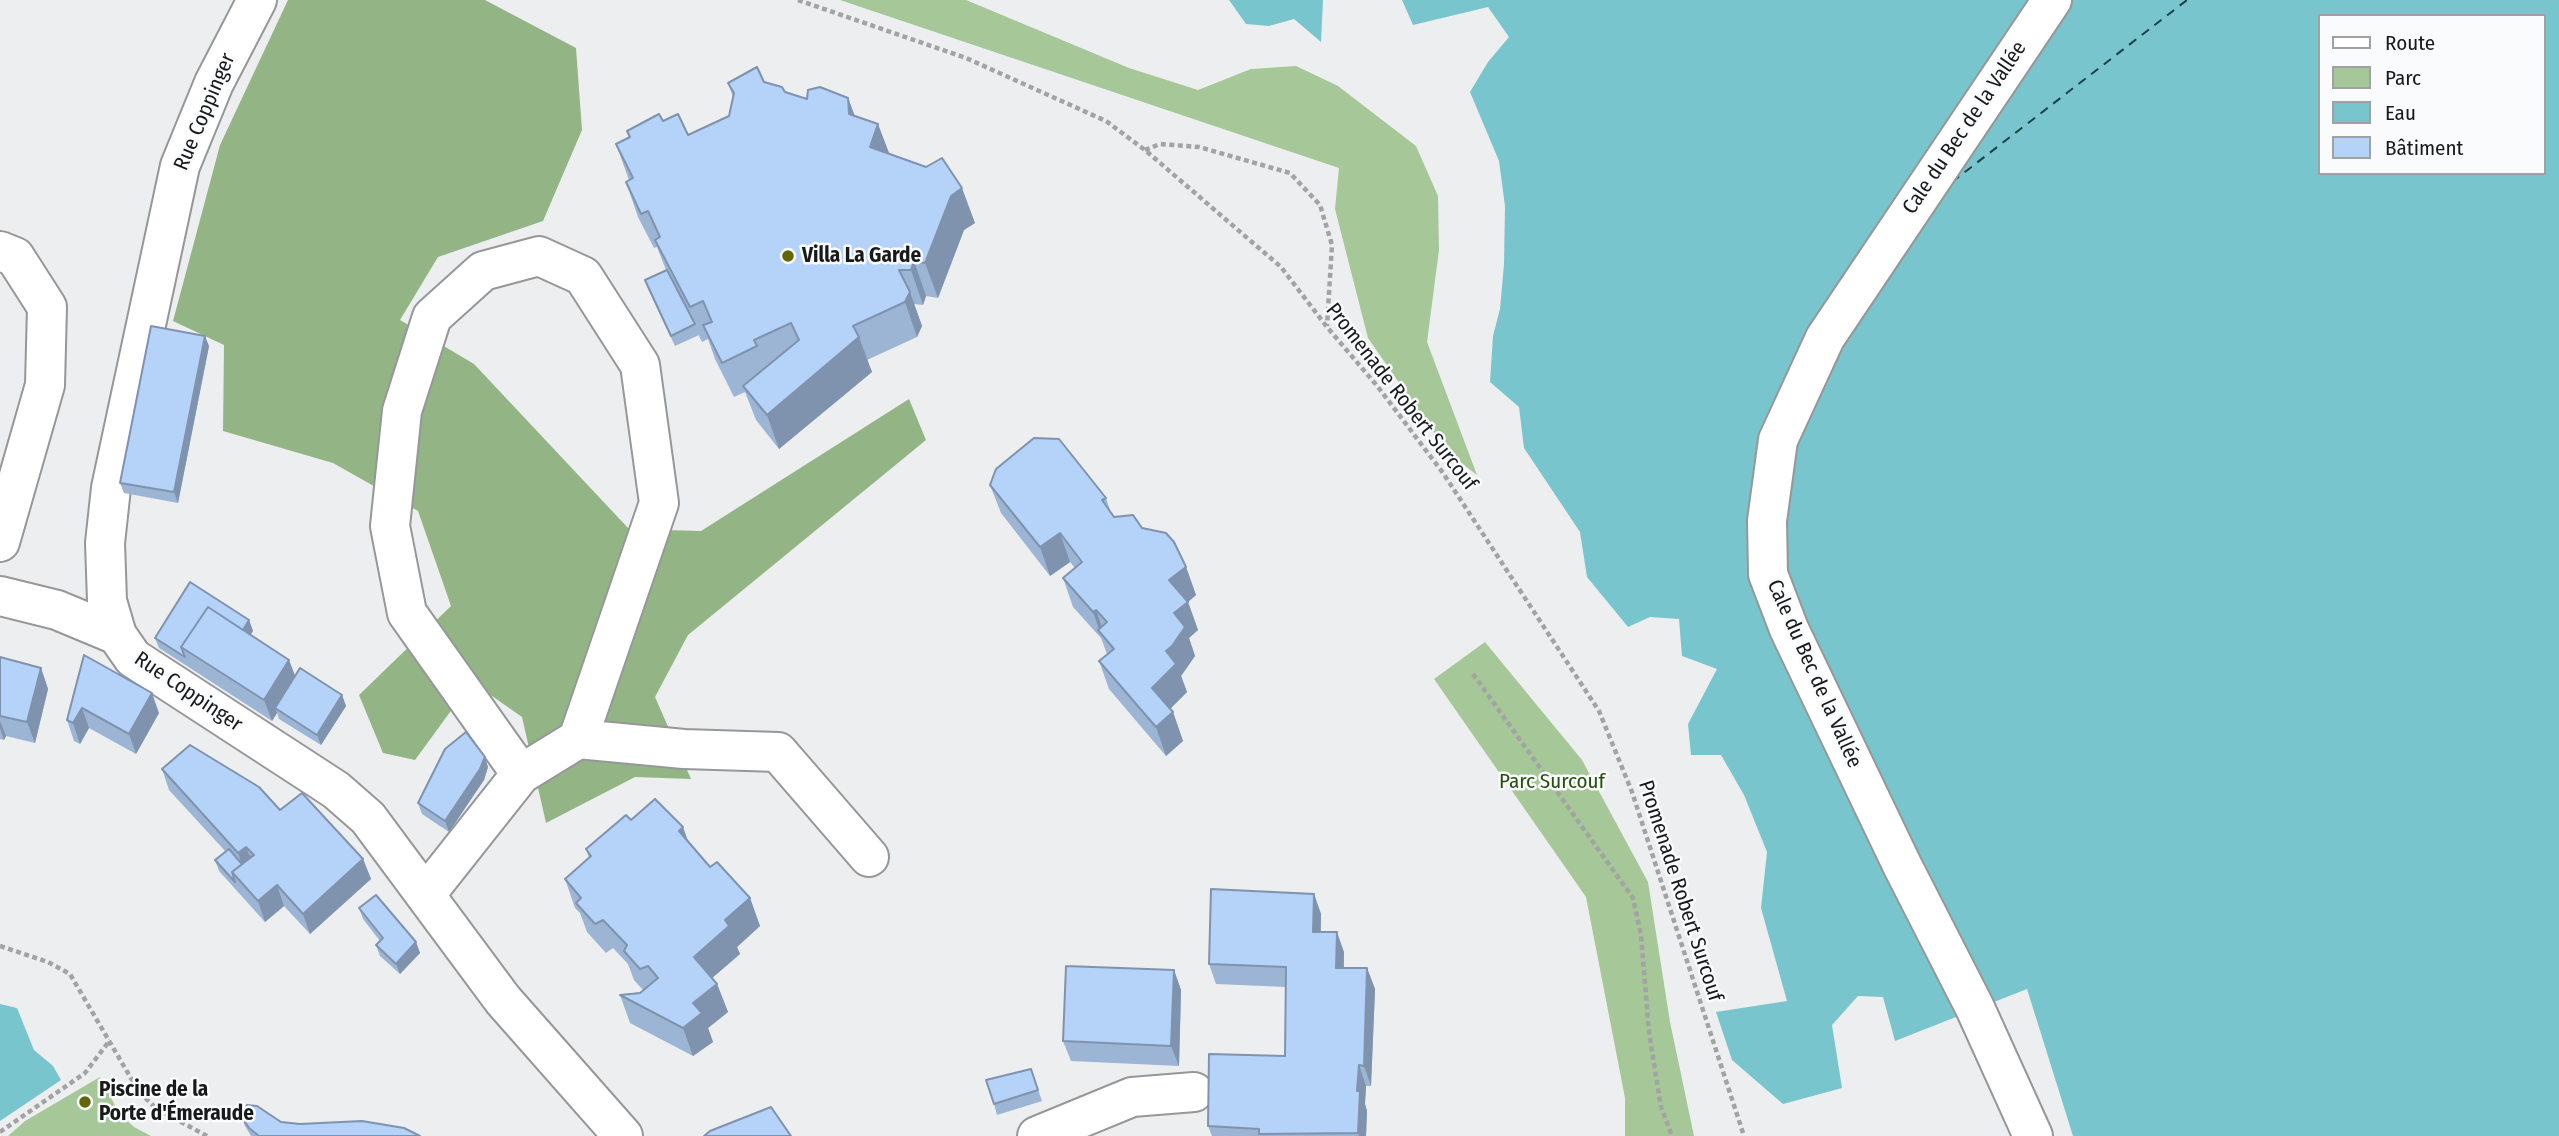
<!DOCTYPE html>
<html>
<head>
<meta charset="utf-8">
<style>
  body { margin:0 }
  #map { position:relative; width:2559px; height:1136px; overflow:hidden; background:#edeeef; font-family:"Fira Sans Condensed",sans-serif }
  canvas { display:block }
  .legend { position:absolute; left:2318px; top:14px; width:228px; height:161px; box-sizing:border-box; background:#fafbfd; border:2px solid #a0a1a2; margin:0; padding:9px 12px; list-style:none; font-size:21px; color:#181919 }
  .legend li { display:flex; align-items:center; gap:14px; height:35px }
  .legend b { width:35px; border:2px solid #a0a1a2 }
</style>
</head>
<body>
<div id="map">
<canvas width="2559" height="1136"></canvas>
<ul class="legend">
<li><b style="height:9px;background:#fff"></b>Route</li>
<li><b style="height:19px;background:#a6c798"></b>Parc</li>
<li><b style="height:19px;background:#79c5cd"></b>Eau</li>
<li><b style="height:19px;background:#b5d2f8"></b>Bâtiment</li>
</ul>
</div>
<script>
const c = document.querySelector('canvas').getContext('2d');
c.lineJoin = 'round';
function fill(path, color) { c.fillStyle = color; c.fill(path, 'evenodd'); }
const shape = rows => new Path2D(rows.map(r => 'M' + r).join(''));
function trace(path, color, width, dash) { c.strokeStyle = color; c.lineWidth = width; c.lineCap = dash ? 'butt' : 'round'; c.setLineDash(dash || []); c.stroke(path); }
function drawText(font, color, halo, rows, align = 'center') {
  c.font = font + ' "Fira Sans Condensed",sans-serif'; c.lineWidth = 5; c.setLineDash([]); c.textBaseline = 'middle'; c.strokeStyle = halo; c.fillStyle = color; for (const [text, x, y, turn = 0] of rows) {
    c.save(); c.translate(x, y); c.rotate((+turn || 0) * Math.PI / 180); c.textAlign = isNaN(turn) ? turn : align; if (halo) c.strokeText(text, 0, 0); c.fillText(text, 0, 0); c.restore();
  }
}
const green = shape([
  [840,0,966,0,1129,68,1198,90,1251,69,1296,66,1338,86,1416,146,1438,196,1439,250,1427,342,1477,475,1448,453,1368,338,1335,209,1339,168],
  [1485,642,1582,760,1648,882,1670,1022,1694,1136,1625,1136,1625,1098,1586,897,1434,679],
  [100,1077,119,1113,134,1127,151,1136,8,1136,25,1121]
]);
const forest = shape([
  [288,0,485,0,576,48,582,130,543,221,438,257,400,320,474,364,629,529,701,531,909,399,926,440,688,635,655,697,691,779,635,777,546,823,522,717,472,682,415,760,383,753,359,695,451,606,418,511,333,463,223,431,224,345,173,321,220,145]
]);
const water = shape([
  [1229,0,1323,0,1321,42,1294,19,1269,26,1246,24],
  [1402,0,2559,0,2559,1136,2073,1136,2027,989,1895,1041,1883,997,1858,996,1832,1025,1842,1088,1783,1104,1732,1060,1716,1012,1787,1001,1761,908,1767,852,1744,795,1721,755,1691,755,1688,724,1717,669,1682,656,1679,619,1650,617,1628,627,1587,577,1580,532,1524,448,1519,407,1490,382,1493,336,1500,309,1504,264,1505,206,1499,161,1470,92,1488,62,1509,37,1488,7,1413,25],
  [2319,16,2543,16,2543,173,2319,173],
  [0,1004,17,1008,34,1050,53,1066,61,1080,0,1121]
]);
const ferry = shape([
  [1952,182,2187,0]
]);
const path = shape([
  [798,0,966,58,1106,121,1145,150,1281,267,1327,327,1378,387,1443,473,1599,711,1632,792,1744,1136],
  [1145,150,1160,144,1199,147,1290,173,1320,205,1332,245,1327,326],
  [1473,674,1633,898,1641,935,1649,1032,1661,1107,1672,1136],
  [0,946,48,962,70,974,139,1092,157,1109,207,1136],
  [0,1132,85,1073,110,1040]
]);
const minor = shape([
  [257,0,214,83,180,166,111,488,105,543,107,601,117,635,133,658,336,790,368,818,503,1000,623,1136],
  [0,251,15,257,47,307,45,385,0,542],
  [0,596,57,610,117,635],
  [521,774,407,613,390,526,402,411,432,317,483,271,539,256,583,276,640,365,659,503,578,739],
  [426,894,521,774,578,739,684,749,778,752,869,857],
  [1037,1136,1132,1097,1194,1092],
  [2033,1136,1975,1008,1902,865,1789,629,1768,574,1767,521,1778,440,1825,338,2052,0]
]);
const wall = shape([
  [764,82,785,92,807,99,848,98,855,116,889,154,975,223,964,230,938,298,926,296,923,305,914,304,922,326,917,337,867,360,872,372,779,449,756,420,745,392,734,397,715,359,708,339,702,342,698,334,699,335,675,346,649,291,645,280,666,270,657,247,654,248,638,217,626,182,629,180,616,144,629,137,627,131,663,121,688,135,729,116,733,97,728,83],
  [209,346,178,503,124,493,120,483],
  [990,485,1106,498,1111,513,1114,517,1142,528,1186,567,1196,595,1188,602,1198,630,1189,638,1195,656,1181,676,1187,692,1170,709,1173,712,1183,741,1166,756,1109,689,1099,661,1107,654,1101,638,1073,607,1063,578,1075,568,1070,562,1050,576,1001,513],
  [249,620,253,631,250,635,289,660,295,676,342,695,346,706,321,745,279,719,277,713,272,721,159,648,155,638],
  [84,655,159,713,136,754,89,728,80,744,74,741,67,720],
  [0,657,41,668,48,689,35,743,6,736,4,740,0,739],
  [488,767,484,780,449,832,422,814,418,803],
  [162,769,280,810,363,859,371,879,310,934,284,906,265,922,219,871,215,860,226,852,169,790],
  [631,820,689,842,710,867,750,898,760,926,737,947,740,954,712,978,717,984,728,1012,708,1028,713,1042,693,1056,630,1023,620,995,640,993,643,990,634,980,628,964,613,948,606,953,587,932,580,913,575,908,565,879,589,858,586,849],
  [1314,894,1321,914,1321,932,1344,952,1344,968,1367,968,1375,989,1371,1086,1366,1086,1365,1104,1367,1111,1366,1136,1212,1136,1208,1126,1285,1056,1286,987,1216,984,1209,964],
  [359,908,416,942,420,953,400,974,380,956,376,945,380,941,363,919],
  [1174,970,1181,990,1179,1066,1071,1061,1063,1041],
  [1031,1069,1042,1101,997,1115,994,1104],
  [241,1116,281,1122,420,1136,251,1136,245,1126]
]);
const shadedWall = shape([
  [848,98,861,133,849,114],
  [878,124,891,158,870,147],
  [962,188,975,223,964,230,938,298,925,263,951,196],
  [914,261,926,296,923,305,911,270],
  [910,292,922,326,917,337,905,302],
  [205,336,209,346,178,503,174,492],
  [859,337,872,372,779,449,767,415],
  [1060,533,1070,562,1050,576,1040,547],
  [1186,567,1196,595,1188,602,1198,630,1189,638,1195,656,1181,676,1187,692,1163,716,1152,688,1166,651,1174,613,1169,580],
  [1096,610,1106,638,1100,632,1093,612],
  [249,620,253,631,243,646,239,635],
  [289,660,297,681,275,708,277,713,272,721,264,700],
  [41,668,48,689,35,743,27,722],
  [152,693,159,713,136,754,129,734],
  [342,695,346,706,321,745,317,735],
  [82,708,89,728,80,744,73,723],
  [1173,712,1183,741,1166,756,1156,727],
  [0,721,6,736,4,740,0,728],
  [485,757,488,767,484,780,449,832,445,821],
  [683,827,693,855,679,831],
  [246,847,254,867,245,874,238,853],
  [363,859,371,879,310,934,303,914],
  [277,885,284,906,265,922,258,901],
  [1314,894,1321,914,1320,952,1313,932],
  [750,898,760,926,737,947,740,954,704,985,694,957,725,920],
  [1337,932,1344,952,1343,989,1336,968],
  [416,942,420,953,400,974,396,964],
  [1367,968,1375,989,1371,1086,1364,1066],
  [1174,970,1181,990,1179,1066,1171,1046],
  [717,984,728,1012,708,1028,713,1042,693,1056,683,1028,693,1003],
  [1359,1065,1366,1086,1365,1104,1367,1111,1366,1136,1359,1136,1358,1133,1357,1091]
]);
const building = shape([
  [757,67,764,82,782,87,785,92,807,99,808,90,820,87,848,98,849,114,878,124,870,147,926,167,942,158,962,188,951,196,925,263,914,261,911,270,899,270,910,292,905,302,853,326,859,337,767,415,743,386,799,340,791,323,754,340,757,346,722,363,703,325,712,322,703,301,690,307,655,240,660,237,648,211,641,214,626,182,633,178,616,144,630,137,627,131,659,114,663,121,678,114,688,135,729,116,734,93,728,83,757,67],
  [667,270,695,324,671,336,645,280,667,270],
  [151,326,205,336,174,492,120,483,151,326],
  [1034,438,1059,439,1106,498,1102,500,1114,517,1133,515,1142,528,1166,533,1174,542,1186,567,1169,580,1188,602,1174,613,1185,627,1172,646,1166,651,1176,664,1152,688,1173,712,1156,727,1099,661,1114,649,1098,630,1107,622,1096,610,1093,612,1063,578,1082,562,1060,533,1040,547,990,485,996,469,1034,438],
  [190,582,249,620,243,630,208,607,181,647,185,657,155,638,190,582],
  [208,607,289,660,264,700,181,647,208,607],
  [84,655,152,693,129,734,82,708,73,723,67,720,84,655],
  [0,657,41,668,27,722,0,716,0,657],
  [300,668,342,695,317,735,275,708,300,668],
  [466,732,485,757,480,769,445,821,418,803,445,749,466,732],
  [190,745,259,787,280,810,302,793,363,859,303,914,277,885,258,901,232,872,254,855,246,847,238,853,162,769,190,745],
  [655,799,683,827,679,831,710,867,717,862,750,898,725,920,729,926,694,957,717,984,693,1003,702,1013,683,1028,620,995,640,993,658,978,648,966,640,969,624,951,627,945,603,920,595,924,576,903,581,898,565,879,591,856,586,849,626,815,631,820,655,799],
  [229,849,241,863,250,856,251,857,232,872,235,882,215,860,229,849],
  [1211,889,1314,894,1313,932,1337,932,1336,968,1367,968,1364,1066,1359,1065,1357,1091,1360,1091,1358,1133,1259,1134,1259,1129,1208,1126,1209,1054,1285,1056,1286,967,1209,964,1211,889],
  [376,895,416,942,396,964,376,945,383,938,359,908,376,895],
  [1066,966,1174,970,1171,1046,1063,1041,1066,966],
  [1031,1069,1038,1090,994,1104,986,1080,1031,1069],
  [247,1105,257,1106,281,1122,300,1124,362,1121,404,1128,420,1136,259,1136,249,1128,241,1116,247,1105],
  [771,1107,791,1136,704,1136,710,1131,771,1107]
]);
const markers = [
  [788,256,7,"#626706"],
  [85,1102,7,"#626706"]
];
const streetNames = [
  ["Rue Coppinger",205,112,-67],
  ["Cale du Bec de la Vallée",1965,128,-56],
  ["Promenade Robert Surcouf",1401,397,52],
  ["Cale du Bec de la Vallée",1814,674,66],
  ["Rue Coppinger",188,692,34],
  ["Promenade Robert Surcouf",1680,891,72]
];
const poiNames = [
  ["Villa La Garde",802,256],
  ["Piscine de la",99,1090],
  ["Porte d'Émeraude",99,1114]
];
const parkNames = [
  ["Parc Surcouf",1552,782]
];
fill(green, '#a6c798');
fill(forest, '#93b585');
fill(water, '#79c5cd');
trace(ferry, '#1c4145', 2, [9, 7]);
trace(minor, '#969798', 42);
trace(path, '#a2a3a3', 4.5, [5, 3.5]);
trace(minor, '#fff', 38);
fill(wall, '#9cb5d5');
fill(shadedWall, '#7f93ae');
fill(building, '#b5d2f8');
trace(building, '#7f93ae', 2);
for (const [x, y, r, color] of markers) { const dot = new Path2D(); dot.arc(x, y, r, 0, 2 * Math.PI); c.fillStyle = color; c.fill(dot); trace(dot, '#fafbfd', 2.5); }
drawText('21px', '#181919', '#fafbfd', streetNames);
drawText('bold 21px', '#181919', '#fafbfd', poiNames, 'left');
drawText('21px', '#26510e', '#fafbfd', parkNames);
</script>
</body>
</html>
